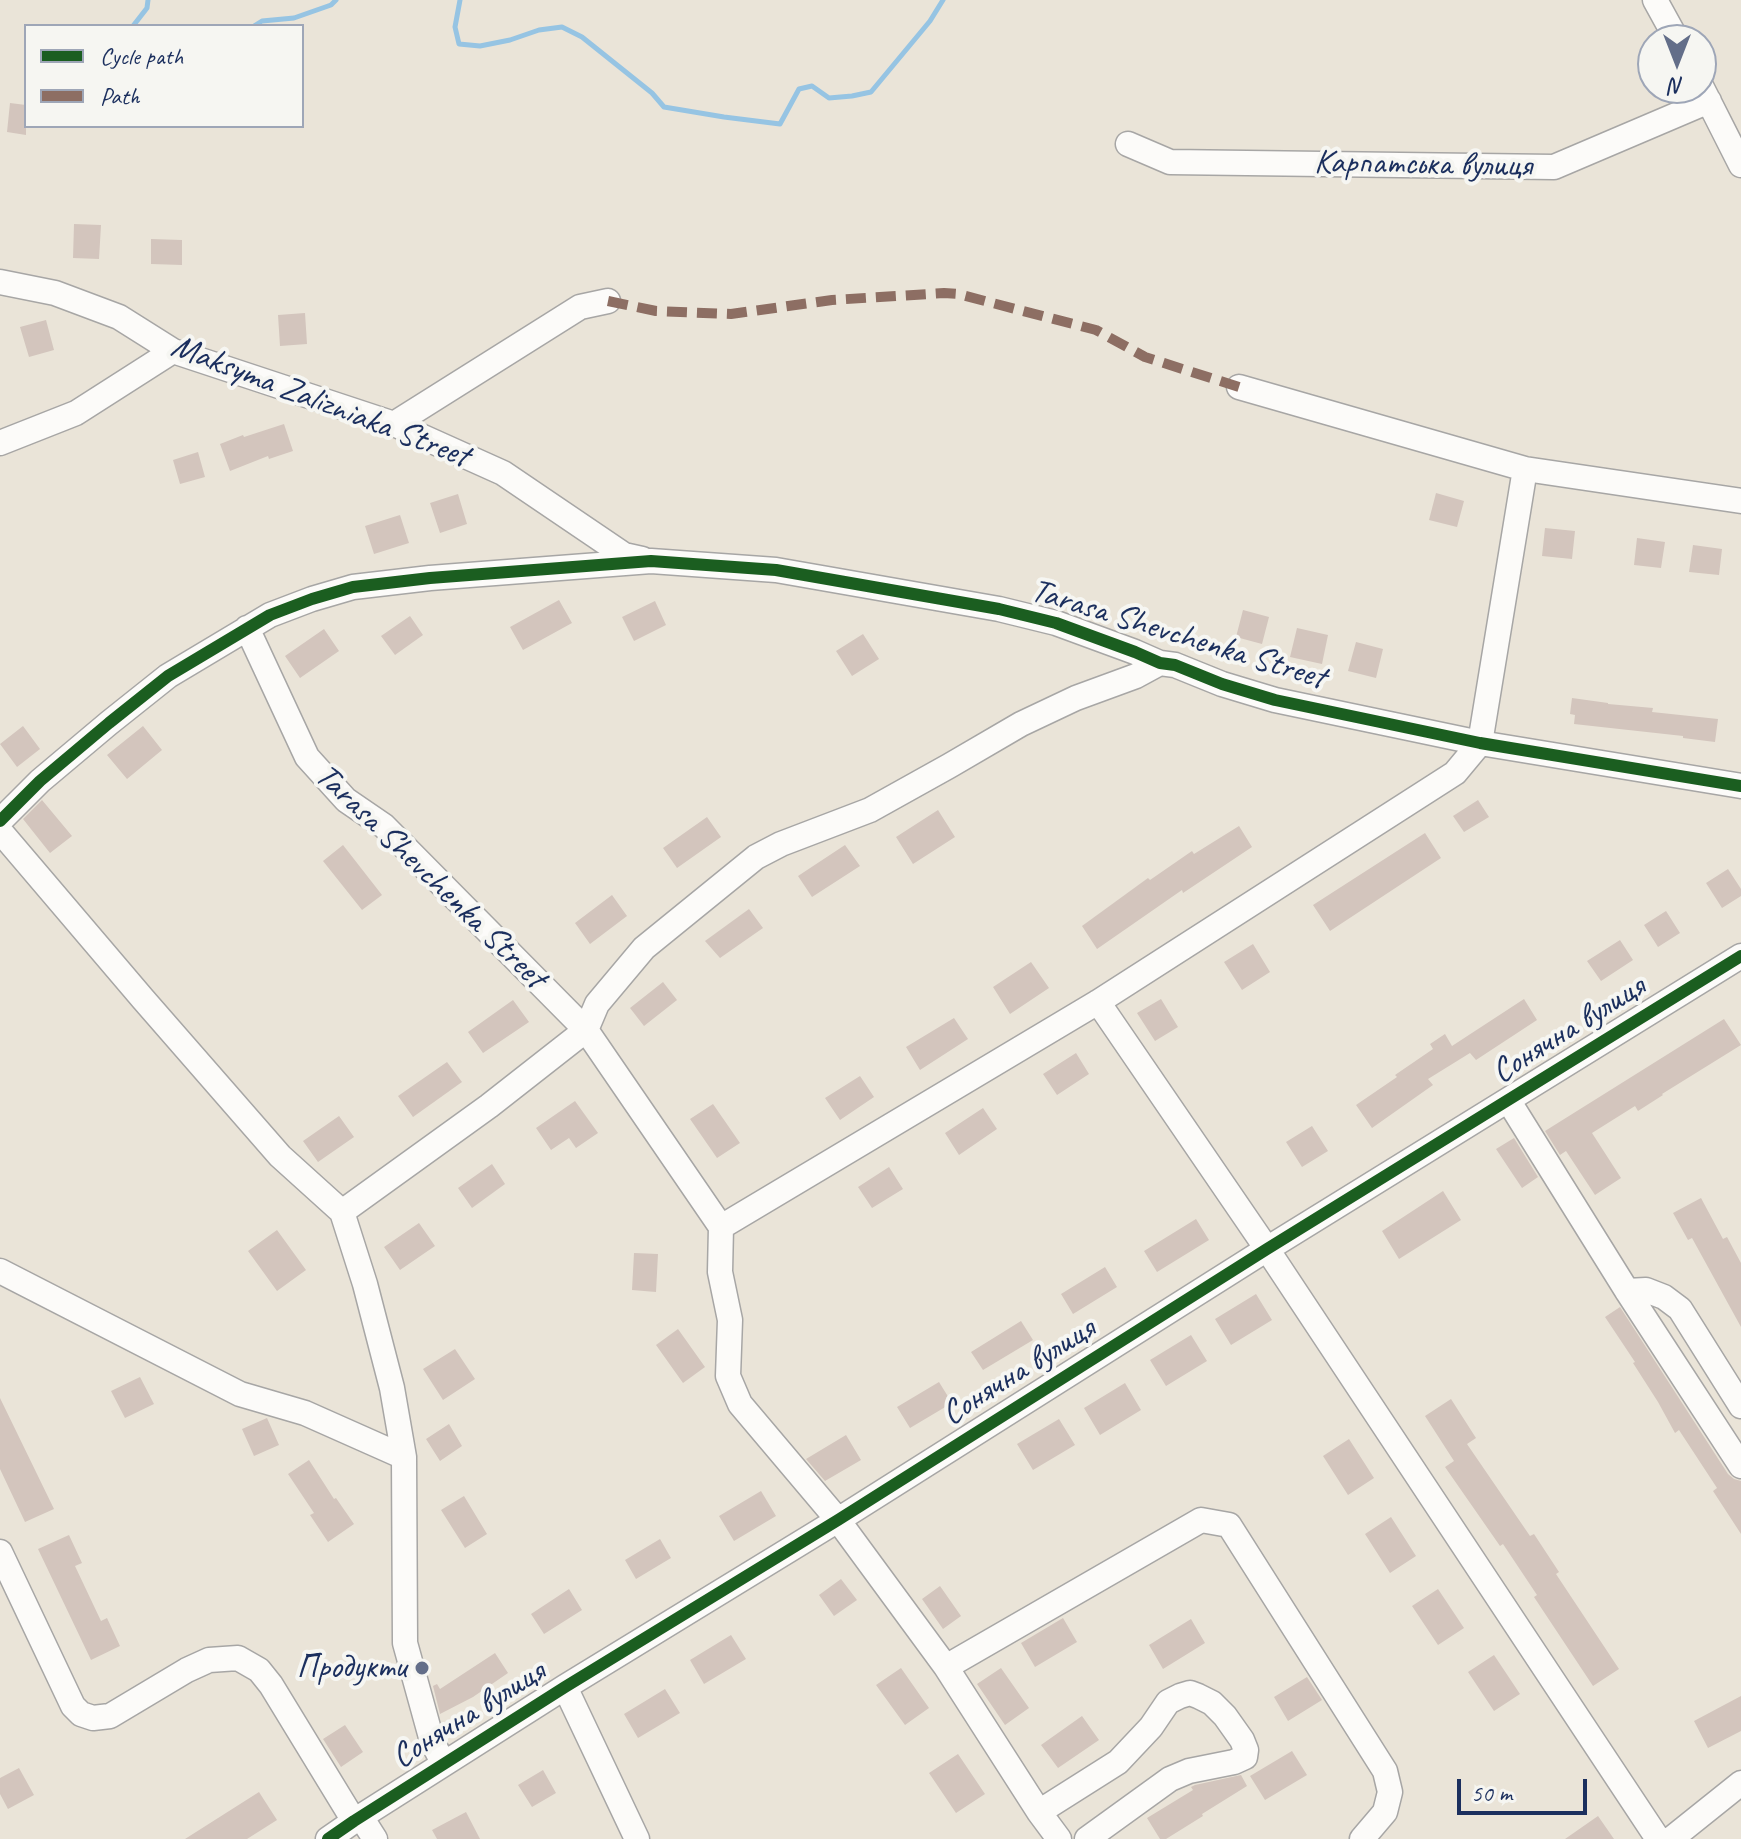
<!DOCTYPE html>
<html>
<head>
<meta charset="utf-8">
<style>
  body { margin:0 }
  #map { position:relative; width:1741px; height:1839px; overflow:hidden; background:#eae4d8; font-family:Caveat,sans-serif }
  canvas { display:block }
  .legend { position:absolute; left:24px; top:24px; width:280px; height:104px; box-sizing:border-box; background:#f6f6f2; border:2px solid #9ea6b7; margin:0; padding:10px 14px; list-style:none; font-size:24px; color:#1b2f5e }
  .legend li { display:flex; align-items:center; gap:16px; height:40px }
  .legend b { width:40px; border:2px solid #9ea6b7 }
  .north { position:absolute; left:1637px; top:24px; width:80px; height:80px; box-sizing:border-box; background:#f6f6f2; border:2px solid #9ea6b7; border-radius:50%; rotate:180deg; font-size:22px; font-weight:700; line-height:32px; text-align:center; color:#1b2f5e }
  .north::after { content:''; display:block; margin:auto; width:28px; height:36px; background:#636e89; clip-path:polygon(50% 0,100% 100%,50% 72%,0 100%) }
  .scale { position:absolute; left:1457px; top:1779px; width:130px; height:36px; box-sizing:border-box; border:4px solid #1b2f5e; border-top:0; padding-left:10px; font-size:24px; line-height:28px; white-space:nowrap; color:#1b2f5e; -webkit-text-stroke:6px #f6f6f2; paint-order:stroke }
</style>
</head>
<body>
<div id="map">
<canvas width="1741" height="1839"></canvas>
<ul class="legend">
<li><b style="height:10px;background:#1b5e20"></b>Cycle path</li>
<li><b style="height:10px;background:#8d6e63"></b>Path</li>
</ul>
<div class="north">N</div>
<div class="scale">50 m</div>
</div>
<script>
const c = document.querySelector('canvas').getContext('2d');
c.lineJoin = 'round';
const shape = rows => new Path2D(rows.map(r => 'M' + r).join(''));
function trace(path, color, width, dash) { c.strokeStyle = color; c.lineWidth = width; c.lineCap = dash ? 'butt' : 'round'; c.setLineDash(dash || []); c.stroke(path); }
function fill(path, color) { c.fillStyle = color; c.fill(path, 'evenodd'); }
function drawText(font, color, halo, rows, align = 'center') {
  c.font = font + ' Caveat,sans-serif'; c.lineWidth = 8; c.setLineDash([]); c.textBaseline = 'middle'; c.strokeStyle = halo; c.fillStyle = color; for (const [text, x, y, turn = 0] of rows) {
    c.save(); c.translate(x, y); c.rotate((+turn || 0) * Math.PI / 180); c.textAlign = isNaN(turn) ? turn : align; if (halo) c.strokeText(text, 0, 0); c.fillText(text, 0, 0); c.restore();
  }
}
const stream = shape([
  [460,0,455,27,459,44,480,46,510,40,539,30,562,27,582,37,652,93,664,107,724,117,780,124,799,89,812,86,829,98,852,96,871,92,930,21,943,0],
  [133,26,147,8,148,0],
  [254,26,262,21,294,18,331,5,336,0]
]);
const building = shape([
  [10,103,26,105,26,135,7,132],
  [74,224,101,225,99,259,73,258],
  [151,239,182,240,182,265,151,264],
  [305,313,307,344,280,346,278,315],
  [46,320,54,350,29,357,20,327],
  [284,424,293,451,269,459,268,456,230,471,220,444,243,435,244,437],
  [198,452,205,477,180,484,173,460],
  [1436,493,1464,501,1457,527,1429,520],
  [458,494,467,524,440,533,430,503],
  [400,515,409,543,374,554,365,526],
  [1545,528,1575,531,1572,559,1542,556],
  [1637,538,1665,542,1661,568,1634,565],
  [1693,545,1722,549,1719,575,1689,572],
  [559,600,572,623,523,650,510,627],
  [655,601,666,625,634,641,622,617],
  [1243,610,1269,617,1262,644,1236,637],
  [410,616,423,635,395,655,381,636],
  [1297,628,1328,635,1322,664,1290,657],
  [324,629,339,651,300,678,285,656],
  [863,634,879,659,852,676,836,651],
  [1356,642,1383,649,1376,678,1348,671],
  [1572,698,1608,703,1608,704,1653,708,1652,712,1718,719,1715,742,1683,738,1683,736,1574,724,1575,715,1570,714],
  [23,726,40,749,17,767,0,744],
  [143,726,162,750,127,779,107,755],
  [42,800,72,836,50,853,23,819],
  [1478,800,1489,817,1464,832,1453,816],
  [938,810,955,837,913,864,896,837],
  [707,817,721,837,677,868,663,848],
  [1239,826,1252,847,1183,893,1182,890,1097,949,1082,926,1148,878,1150,880,1192,851,1194,854],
  [1425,833,1441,858,1330,931,1313,905],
  [343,845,382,895,362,910,323,861],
  [845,845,860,866,812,897,798,876],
  [1728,869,1741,889,1741,896,1722,908,1706,883],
  [612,895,627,916,590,944,575,923],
  [749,909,763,928,720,958,705,941],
  [1666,911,1680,933,1658,947,1644,925],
  [1620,940,1633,960,1601,981,1587,961],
  [1253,944,1270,972,1242,990,1224,962],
  [1031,962,1049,988,1010,1014,993,987],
  [663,982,677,1000,644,1026,630,1008],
  [1161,999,1178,1027,1155,1041,1137,1013],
  [1524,999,1537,1020,1476,1060,1470,1053,1428,1079,1433,1085,1372,1128,1356,1105,1397,1077,1395,1075,1433,1049,1430,1044,1445,1034,1452,1046],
  [513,1000,529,1022,483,1053,468,1032],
  [954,1018,968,1039,920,1070,906,1047],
  [1724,1019,1741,1045,1662,1094,1663,1095,1638,1111,1635,1106,1592,1133,1621,1178,1595,1195,1566,1151,1560,1155,1545,1131],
  [1076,1053,1089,1074,1057,1095,1043,1074],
  [447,1062,462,1082,413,1117,398,1096],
  [860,1076,874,1097,840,1120,825,1098],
  [575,1101,598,1133,576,1148,569,1138,551,1150,536,1128],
  [713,1104,740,1143,717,1158,690,1119],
  [983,1108,997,1129,959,1155,945,1133],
  [339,1116,354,1137,318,1162,303,1141],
  [1312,1126,1328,1151,1302,1167,1286,1142],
  [1514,1138,1538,1177,1522,1188,1496,1149],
  [492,1164,505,1184,472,1208,458,1188],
  [889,1167,903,1189,872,1208,858,1187],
  [1443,1191,1461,1220,1399,1259,1382,1231],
  [1701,1198,1723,1239,1727,1237,1741,1263,1741,1327,1692,1238,1688,1240,1673,1213],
  [1196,1219,1209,1240,1157,1272,1144,1251],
  [419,1223,435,1246,400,1270,384,1247],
  [277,1230,306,1270,277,1291,248,1251],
  [634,1253,658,1254,656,1292,632,1290],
  [1105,1267,1117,1287,1073,1314,1061,1294],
  [1256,1294,1272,1320,1231,1345,1215,1319],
  [1620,1307,1728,1474,1734,1479,1741,1481,1741,1534,1713,1491,1717,1488,1679,1430,1675,1433,1658,1402,1633,1363,1635,1362,1605,1317],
  [1021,1321,1033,1340,983,1370,971,1352],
  [678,1329,705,1367,683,1383,656,1345],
  [1191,1335,1207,1361,1166,1386,1150,1360],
  [455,1349,475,1379,443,1400,423,1369],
  [140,1377,154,1404,125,1418,111,1391],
  [939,1382,952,1403,910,1428,897,1407],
  [1125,1383,1141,1410,1100,1435,1084,1408],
  [0,1398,54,1509,25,1522,0,1469],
  [1451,1399,1476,1438,1467,1444,1530,1536,1534,1534,1559,1572,1556,1574,1619,1669,1593,1686,1534,1597,1537,1595,1503,1544,1500,1546,1445,1467,1454,1461,1425,1416],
  [267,1418,279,1445,254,1456,242,1429],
  [1059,1419,1075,1445,1033,1470,1017,1444],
  [449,1424,462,1446,440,1461,426,1439],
  [846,1435,861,1460,825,1481,806,1459],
  [1349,1439,1374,1478,1348,1495,1323,1456],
  [309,1460,334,1499,336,1498,354,1524,328,1542,310,1515,314,1513,288,1474],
  [761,1491,776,1516,734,1541,719,1516],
  [464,1496,487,1534,465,1548,441,1510],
  [1391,1517,1416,1556,1390,1573,1365,1534],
  [69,1535,82,1563,75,1566,101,1621,107,1618,120,1646,91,1660,38,1549],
  [660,1539,671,1558,636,1579,625,1560],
  [841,1579,857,1600,834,1616,819,1595],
  [940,1586,961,1616,943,1629,922,1599],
  [569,1589,582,1610,544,1634,531,1614],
  [1438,1589,1464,1628,1438,1645,1412,1606],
  [1063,1618,1077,1642,1035,1667,1021,1643],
  [1191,1619,1205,1643,1163,1669,1149,1645],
  [731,1635,746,1659,704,1684,690,1660],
  [495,1653,508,1673,473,1697,440,1714,433,1686,437,1684,440,1689],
  [1494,1655,1520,1694,1494,1711,1468,1672],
  [901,1668,929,1708,905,1725,876,1685],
  [1001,1668,1029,1708,1005,1725,977,1684],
  [1307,1677,1322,1700,1288,1721,1274,1697],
  [665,1689,680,1713,638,1738,624,1714],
  [1741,1696,1741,1731,1708,1748,1694,1721],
  [1082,1716,1099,1740,1058,1768,1041,1745],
  [345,1725,363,1752,341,1767,323,1739],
  [1292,1751,1307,1775,1265,1800,1250,1776],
  [958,1754,985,1794,956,1813,929,1773],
  [19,1768,34,1795,8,1809,0,1794,0,1778],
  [543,1770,556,1793,532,1807,518,1785],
  [1241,1775,1247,1786,1202,1814,1203,1816,1166,1839,1160,1839,1147,1818,1193,1790,1191,1787,1195,1785],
  [259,1792,277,1820,247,1839,185,1839],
  [466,1812,480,1839,437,1839,432,1830],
  [1598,1816,1614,1839,1565,1839]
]);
const minor = shape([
  [1655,0,1677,40],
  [1701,86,1741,165],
  [1128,144,1170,162,1554,167,1709,101],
  [0,282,55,293,119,317,173,351,394,424,503,473,624,555,642,559],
  [1239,387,1525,469,1741,501],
  [394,424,580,307,608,301],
  [0,443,76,413,173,351],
  [247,628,307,757,346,800,384,826,586,1030,721,1227,720,1272,730,1320,728,1376,740,1404,838,1520,946,1667,1039,1812,1059,1839],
  [0,821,40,781,109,723,168,676,270,615,312,599,353,587,430,578,651,561,776,570,999,609,1056,623,1135,652,1160,663,1175,665,1222,684,1275,700,1480,743,1741,786],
  [0,831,143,999,280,1156,342,1212,365,1284,392,1388,404,1457,405,1643,432,1741,443,1763],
  [1098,1002,1267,1249,1658,1839],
  [1508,1100,1627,1291,1741,1466],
  [342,1212,489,1106,586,1030,597,1004,644,948,756,857,781,844,870,810,949,766,1021,724,1076,698,1136,676,1160,663],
  [721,1227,1098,1002,1455,773,1480,743,1525,469],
  [0,1271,240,1394,305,1413,404,1457],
  [1627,1291,1646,1290,1664,1297,1680,1309,1741,1406],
  [0,1552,73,1706,81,1714,93,1718,110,1716,187,1670,209,1660,238,1658,259,1670,271,1685,354,1821],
  [946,1667,1201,1520,1229,1525,1385,1771,1390,1792,1385,1812,1362,1839],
  [565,1687,637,1839],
  [1039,1812,1118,1762,1151,1727,1168,1702,1180,1696,1190,1693,1198,1696,1212,1703,1225,1716,1242,1740,1246,1750,1245,1757,1234,1762,1189,1771,1170,1779,1087,1839],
  [361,1817,375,1839],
  [328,1839,354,1821,565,1687,838,1520,1267,1249,1741,956],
  [1671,1839,1741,1783]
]);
const quiet = shape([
  [608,301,656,311,731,314,832,300,944,293,958,294,1096,330,1145,357,1239,387]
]);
const cycleway = shape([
  [0,821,40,781,109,723,168,676,270,615,312,599,353,587,430,578,651,561,776,570,999,609,1056,623,1135,652,1160,663,1175,665,1222,684,1275,700,1480,743,1741,786],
  [328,1839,354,1821,565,1687,838,1520,1267,1249,1741,956]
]);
const markers = [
  [422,1668,8,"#636e89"]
];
const streetNames = [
  ["Карпатська вулиця",1423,165,1],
  ["Maksyma Zalizniaka Street",320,402,21],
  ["Tarasa Shevchenka Street",1178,635,17],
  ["Tarasa Shevchenka Street",430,877,44],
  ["Сонячна вулиця",1569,1030,-32],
  ["Сонячна вулиця",1019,1372,-32],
  ["Сонячна вулиця",469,1715,-32]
];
const poiNames = [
  ["Продукти",406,1668]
];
trace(stream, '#96c4e3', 5);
fill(building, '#d3c5bd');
trace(minor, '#a7a6a5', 27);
trace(minor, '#fcfbf9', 24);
trace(quiet, '#8d6e63', 10, [20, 10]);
trace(cycleway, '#1b5e20', 12);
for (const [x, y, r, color] of markers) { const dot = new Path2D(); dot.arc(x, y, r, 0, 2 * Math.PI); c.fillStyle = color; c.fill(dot); trace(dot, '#f6f6f2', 3); }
drawText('34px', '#1b2f5e', '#f6f6f2', streetNames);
drawText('34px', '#1b2f5e', '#f6f6f2', poiNames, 'right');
</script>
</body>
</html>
